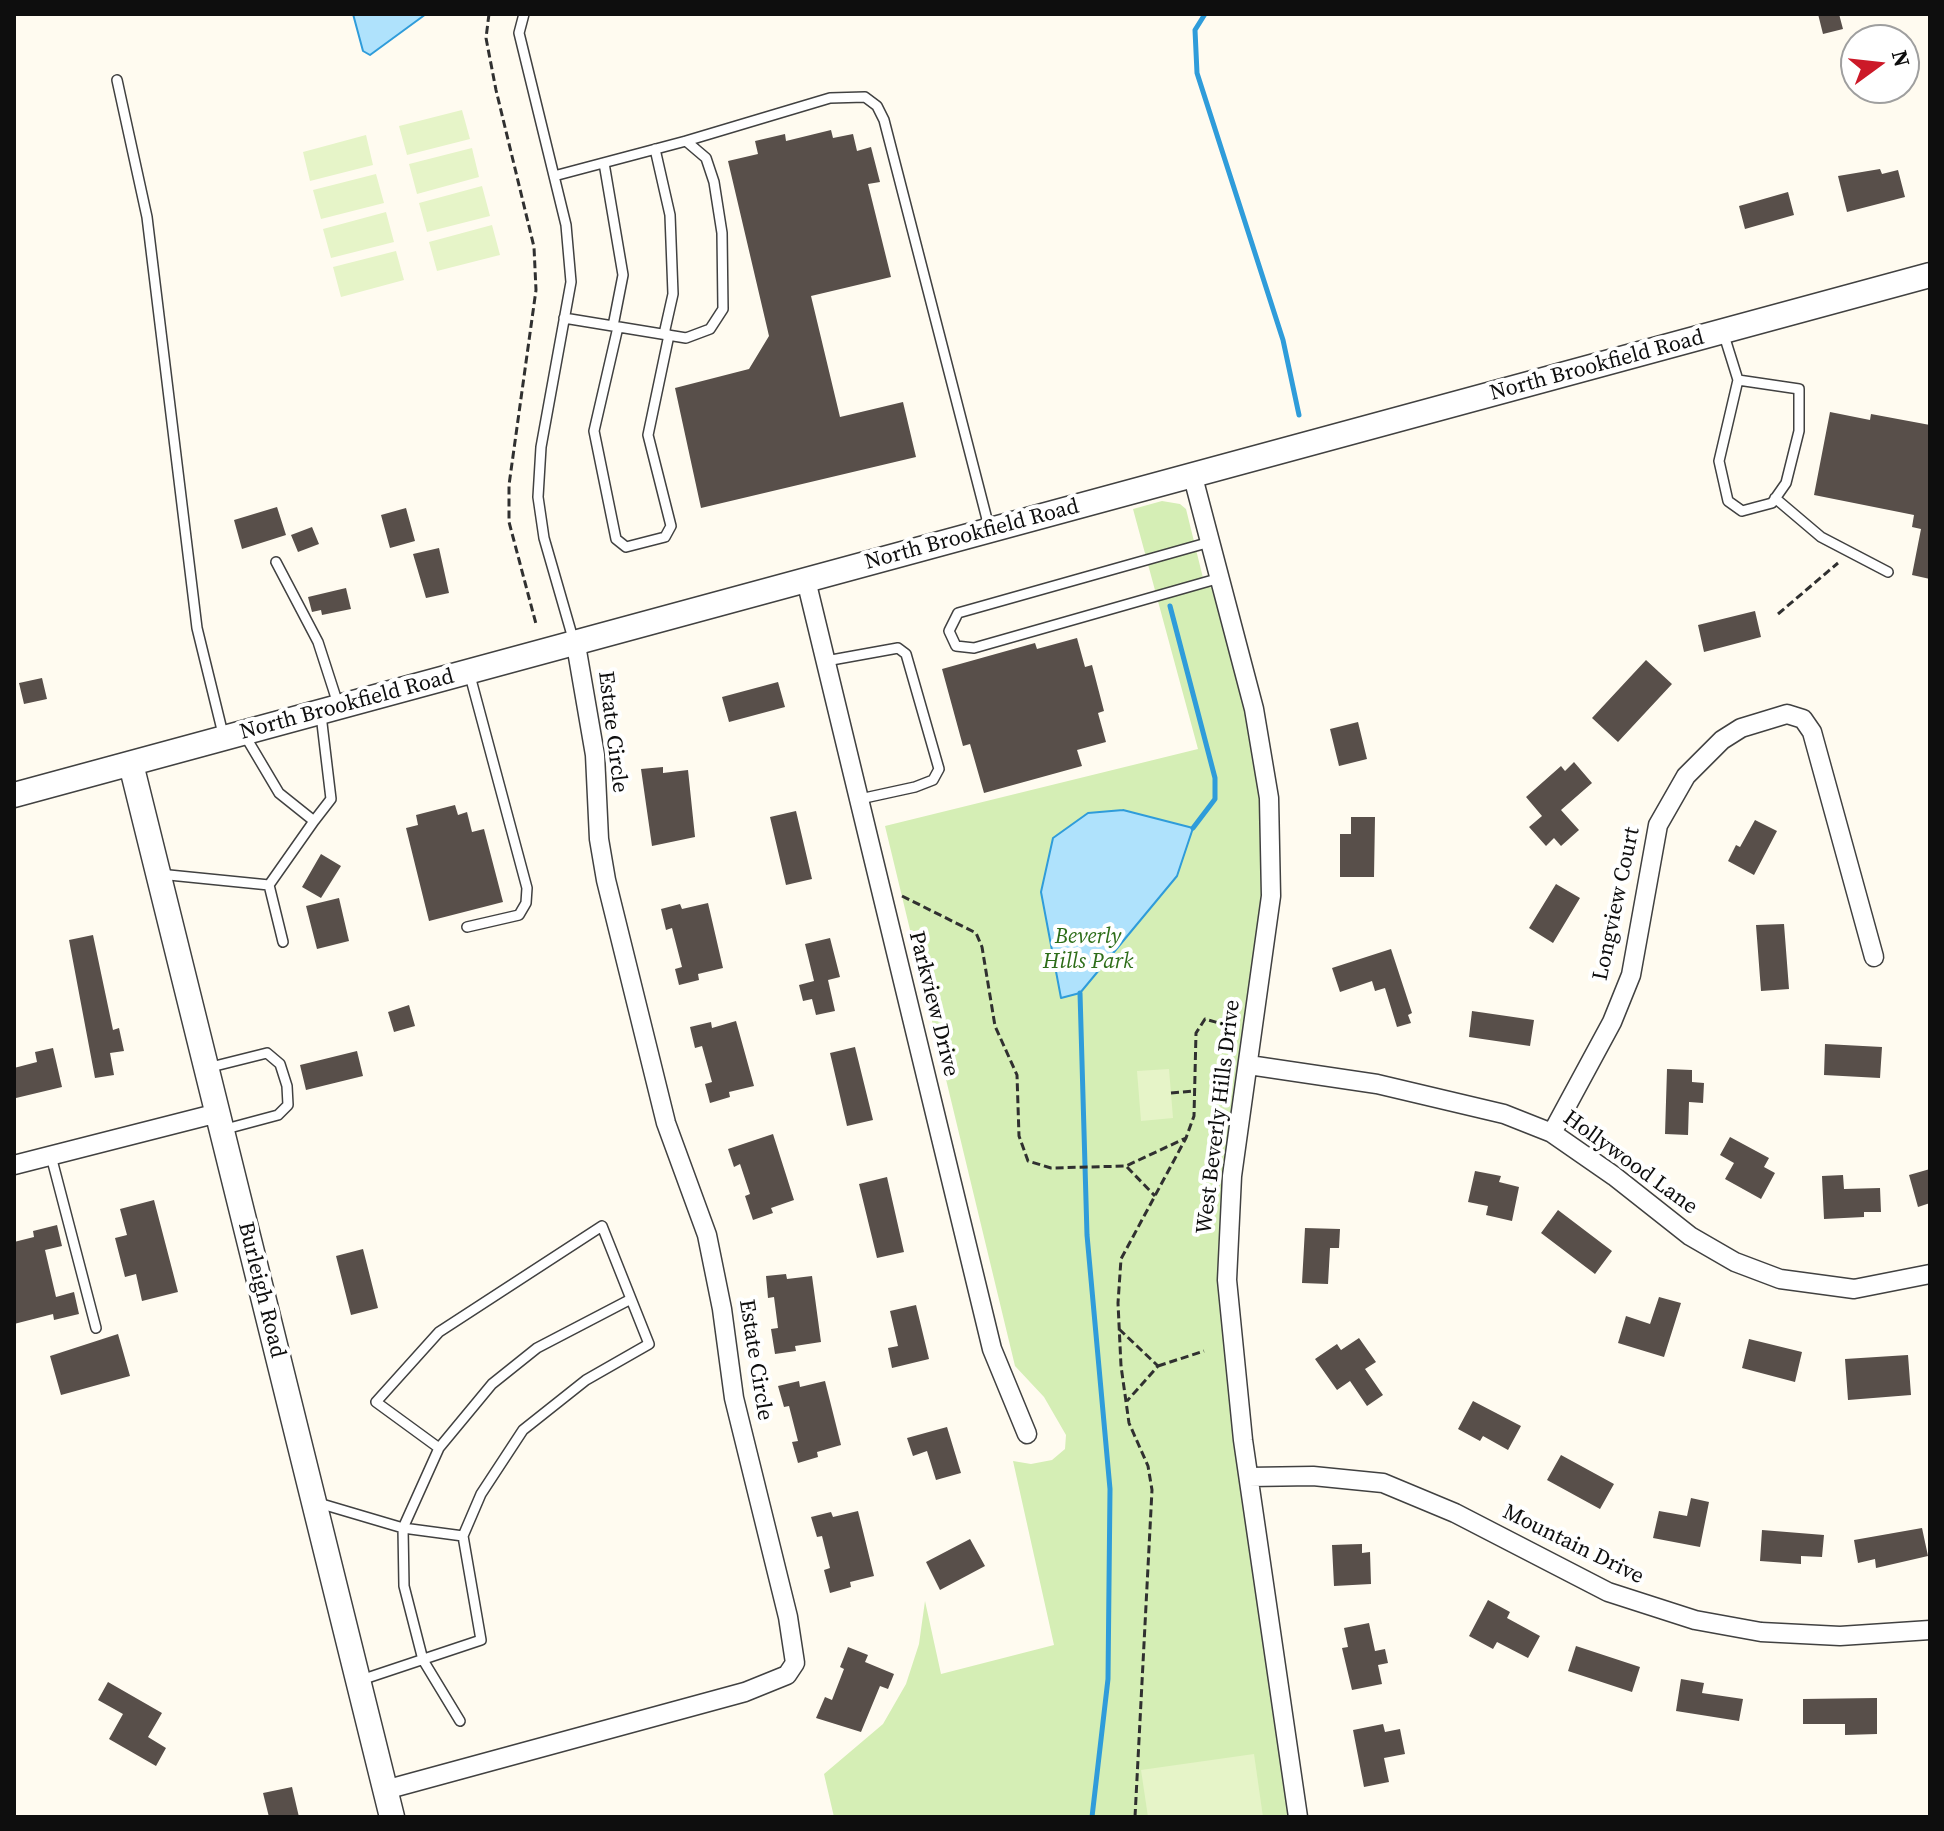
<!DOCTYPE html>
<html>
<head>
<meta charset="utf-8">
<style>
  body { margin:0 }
  #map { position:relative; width:1944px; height:1831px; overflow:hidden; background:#fffbf0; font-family:"Source Serif 4",serif }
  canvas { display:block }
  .frame { position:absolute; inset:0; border:16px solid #0e0e0e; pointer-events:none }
  .north { position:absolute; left:1840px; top:24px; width:80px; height:80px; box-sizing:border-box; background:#fff; border:2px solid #9f9f9f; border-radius:50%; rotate:75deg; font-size:22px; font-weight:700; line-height:32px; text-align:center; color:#0e0e0e }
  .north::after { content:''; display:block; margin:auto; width:28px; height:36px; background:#cc1928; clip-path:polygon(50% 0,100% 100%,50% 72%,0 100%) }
</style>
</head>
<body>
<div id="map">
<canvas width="1944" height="1831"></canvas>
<div class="frame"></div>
<div class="north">N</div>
</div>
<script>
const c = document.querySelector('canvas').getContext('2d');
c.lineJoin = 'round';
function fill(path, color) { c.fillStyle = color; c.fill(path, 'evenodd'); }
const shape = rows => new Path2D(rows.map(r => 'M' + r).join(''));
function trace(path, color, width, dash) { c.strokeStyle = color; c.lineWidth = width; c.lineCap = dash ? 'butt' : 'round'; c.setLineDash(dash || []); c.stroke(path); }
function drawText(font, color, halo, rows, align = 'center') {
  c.font = font + ' "Source Serif 4",serif'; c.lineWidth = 8; c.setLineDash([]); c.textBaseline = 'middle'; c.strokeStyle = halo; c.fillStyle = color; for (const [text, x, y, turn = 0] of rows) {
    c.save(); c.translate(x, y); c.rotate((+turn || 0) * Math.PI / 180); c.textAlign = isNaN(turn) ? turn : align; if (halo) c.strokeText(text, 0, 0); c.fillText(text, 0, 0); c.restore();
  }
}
const green = shape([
  [1162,501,1180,504,1186,509,1205,586,1217,589,1248,719,1263,810,1266,878,1224,1173,1218,1257,1232,1418,1292,1817,834,1817,824,1774,883,1724,906,1684,919,1644,925,1601,941,1674,1054,1645,1013,1461,1031,1464,1052,1460,1065,1449,1066,1435,1044,1397,1015,1366,885,826,1198,749,1133,509]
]);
const pitch = shape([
  [462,110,470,139,407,155,399,126],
  [366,135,373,165,310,181,303,152],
  [472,148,479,177,417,194,409,164],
  [376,174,384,203,321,219,313,190],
  [482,186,490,216,427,232,419,203],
  [386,212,394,242,331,258,323,229],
  [492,225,500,255,437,271,429,242],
  [396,251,404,280,341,297,333,267],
  [1169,1069,1173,1118,1141,1121,1137,1071],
  [1254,1754,1263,1817,1148,1817,1141,1770]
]);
const water = shape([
  [353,14,426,14,370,55,363,51,353,14],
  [1123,810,1193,828,1177,876,1080,993,1061,998,1041,892,1053,838,1088,813,1123,810]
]);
const stream = shape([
  [1205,14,1195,30,1197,73,1283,340,1299,415],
  [1170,606,1215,778,1215,799,1193,828],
  [1080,993,1087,1235,1110,1489,1108,1679,1092,1817]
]);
const building = shape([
  [1818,14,1839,14,1843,29,1823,34],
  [831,130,833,138,853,134,857,151,871,147,880,182,868,184,891,277,811,296,840,417,903,402,916,457,701,508,675,388,749,369,769,336,728,161,758,154,755,141,785,134,786,141],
  [1880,169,1882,174,1898,170,1905,197,1847,212,1838,176],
  [1788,192,1794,215,1745,229,1739,206],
  [1830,412,1870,420,1871,414,1930,425,1930,579,1912,575,1921,529,1912,527,1914,515,1814,495],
  [277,507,286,535,242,549,234,520],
  [406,508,415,541,390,548,381,515],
  [312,527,319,544,298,552,291,535],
  [439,548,449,593,426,598,413,554],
  [346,588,351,609,322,615,321,610,312,612,308,597],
  [1755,611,1761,637,1704,652,1698,625],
  [1077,638,1085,667,1092,665,1104,711,1098,713,1106,742,1077,750,1082,766,984,793,970,744,963,746,942,669,1035,643,1037,649],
  [1646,660,1672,684,1618,742,1592,718],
  [42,678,47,699,24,704,19,683],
  [778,682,785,707,729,722,722,697],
  [1358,722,1367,759,1339,766,1330,729],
  [1574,762,1592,783,1561,810,1579,830,1561,846,1554,838,1546,846,1529,827,1542,816,1526,797,1561,766,1565,771],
  [663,767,663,773,688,770,695,837,652,846,641,769],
  [455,805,458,815,467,812,472,832,484,829,503,902,429,921,406,828,418,825,416,815],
  [796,811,812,879,786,885,770,817],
  [1351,817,1375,817,1374,877,1340,877,1340,834,1351,834],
  [1755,820,1777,831,1754,875,1728,861,1736,845,1740,847],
  [321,854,341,866,321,898,302,887],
  [1556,884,1580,898,1553,943,1529,928],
  [339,898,349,941,317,949,306,906],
  [708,903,723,968,698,974,699,980,679,985,675,969,682,967,672,928,666,930,661,909,680,904,682,909],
  [1784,924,1789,989,1761,991,1756,925],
  [93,935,113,1030,119,1028,124,1051,110,1053,114,1075,95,1078,69,940],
  [830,938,840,977,828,980,835,1011,816,1015,812,999,803,1001,799,985,814,981,805,944],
  [1391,949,1412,1013,1408,1015,1411,1023,1397,1027,1385,988,1375,991,1372,981,1340,992,1332,968],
  [409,1005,415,1026,394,1032,388,1012],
  [1472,1011,1534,1020,1530,1046,1469,1037],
  [736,1021,754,1086,729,1092,730,1097,710,1103,705,1084,712,1082,702,1046,695,1048,690,1027,711,1022,712,1028],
  [1825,1044,1882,1047,1880,1078,1824,1075],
  [855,1047,873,1120,847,1126,830,1053],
  [53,1048,62,1087,16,1098,14,1068,37,1062,35,1052],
  [357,1051,363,1076,306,1090,300,1065],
  [1667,1069,1692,1070,1692,1082,1704,1083,1703,1103,1689,1102,1688,1135,1665,1134],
  [773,1134,794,1200,771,1208,773,1213,753,1220,745,1196,750,1194,740,1164,734,1167,728,1149],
  [1730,1137,1769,1158,1764,1167,1775,1173,1761,1199,1725,1179,1734,1163,1720,1155],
  [1930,1169,1930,1203,1918,1207,1909,1175],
  [1475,1171,1501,1176,1499,1182,1519,1187,1512,1221,1486,1215,1488,1206,1468,1202],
  [1843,1175,1844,1189,1880,1188,1881,1212,1864,1212,1864,1217,1824,1219,1822,1176],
  [887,1177,904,1252,877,1258,859,1184],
  [154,1200,178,1292,142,1301,136,1274,125,1277,115,1238,127,1235,120,1209],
  [1558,1210,1612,1251,1595,1274,1541,1233],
  [57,1225,62,1246,45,1250,56,1297,74,1292,79,1314,54,1320,53,1314,14,1324,14,1242,34,1237,33,1231],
  [1305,1228,1340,1229,1339,1248,1330,1248,1328,1284,1302,1283],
  [363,1249,378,1308,351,1315,336,1256],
  [786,1274,787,1279,812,1276,821,1342,795,1346,796,1351,775,1354,771,1329,778,1328,774,1297,768,1298,766,1276],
  [1659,1297,1681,1303,1664,1357,1618,1343,1626,1316,1650,1324],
  [916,1305,929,1359,892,1368,888,1348,898,1346,890,1311],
  [118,1334,130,1376,61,1395,50,1356],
  [1359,1338,1376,1362,1365,1369,1383,1395,1367,1406,1350,1381,1337,1390,1315,1359,1337,1344,1341,1350],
  [1749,1339,1802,1352,1795,1382,1742,1368],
  [1908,1355,1911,1395,1848,1400,1845,1359],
  [799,1381,800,1387,825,1381,841,1445,817,1452,818,1457,798,1463,792,1442,798,1441,789,1406,784,1407,778,1386],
  [1473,1401,1521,1426,1508,1450,1483,1436,1480,1441,1458,1429],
  [947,1427,961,1473,936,1480,927,1451,913,1456,907,1438],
  [1561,1455,1614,1484,1600,1509,1547,1480],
  [1691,1498,1709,1502,1700,1547,1653,1538,1659,1511,1687,1516],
  [858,1511,874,1576,850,1582,851,1587,830,1593,824,1570,830,1568,822,1536,817,1537,811,1517,831,1512,833,1517],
  [1922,1528,1928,1556,1876,1568,1875,1559,1858,1563,1854,1540],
  [1762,1530,1824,1535,1822,1557,1801,1556,1801,1564,1760,1561],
  [970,1539,985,1566,940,1590,926,1562],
  [1362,1544,1362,1553,1370,1552,1371,1584,1334,1586,1332,1545],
  [1488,1600,1510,1612,1507,1618,1540,1636,1528,1658,1497,1642,1493,1649,1469,1636],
  [1369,1623,1375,1651,1385,1649,1388,1663,1378,1665,1382,1684,1352,1690,1342,1648,1348,1647,1344,1628],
  [1576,1646,1640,1667,1632,1692,1568,1671],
  [848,1647,868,1655,865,1662,894,1674,888,1689,880,1686,861,1732,816,1718,825,1697,832,1700,844,1669,840,1667],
  [1681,1679,1704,1683,1702,1693,1743,1699,1739,1721,1676,1711],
  [108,1682,162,1713,148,1737,166,1748,156,1766,109,1739,123,1714,98,1700],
  [1877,1698,1877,1734,1845,1735,1845,1724,1803,1724,1803,1699],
  [1383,1724,1385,1732,1400,1729,1405,1754,1384,1758,1389,1782,1364,1787,1353,1730],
  [292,1787,299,1817,269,1817,263,1793]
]);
const path = shape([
  [489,14,486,38,496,90,534,247,536,290,509,485,509,522,536,624],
  [1778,614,1838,563],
  [902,896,976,933,982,947,995,1026,1017,1075,1019,1136,1028,1161,1051,1168,1126,1166,1186,1138,1194,1116,1196,1033,1205,1019,1236,1028],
  [1171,1093,1194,1091],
  [1127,1167,1155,1196],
  [1119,1329,1158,1366,1127,1401],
  [1158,1366,1204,1351],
  [1135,1817,1152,1490,1148,1466,1129,1423,1121,1366,1118,1303,1121,1259,1186,1138]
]);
const service = shape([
  [524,14,519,33,566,225,571,282,541,447,538,497,544,538,574,642],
  [117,80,147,217,197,628,224,738],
  [686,141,830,98,865,97,877,106,884,120,989,527],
  [655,149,670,215,673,294,664,334],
  [604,163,623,275,613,326],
  [554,176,686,141,706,158,714,182,722,233,723,309,710,329,686,338,564,318],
  [618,327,594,431,616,539,626,547,665,537,671,526,648,435,669,335],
  [1723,332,1738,380,1719,461,1728,501,1742,511,1772,503,1786,483,1799,431,1799,389,1738,380],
  [1775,498,1821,537,1888,572],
  [1210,542,958,613,949,631,956,646,974,648,1220,578],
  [276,562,318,642,339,707],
  [826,661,898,648,906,654,939,769,933,780,915,787,860,799],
  [244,734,279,793,314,821,331,799,321,715],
  [159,874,269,885,314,821],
  [269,885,283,942],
  [467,927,519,915,526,903,527,888,469,672],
  [207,1068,267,1053,280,1064,287,1086,288,1105,278,1115,222,1130],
  [51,1156,96,1328],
  [439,1448,492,1384,537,1348,631,1299],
  [315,1502,403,1528,439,1448,376,1402,439,1332,602,1226,649,1344,586,1380,523,1430,481,1494,463,1536,481,1640,361,1680],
  [460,1721,423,1660,404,1586,403,1528,463,1536]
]);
const minor = shape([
  [1193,477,1254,709,1269,798,1271,896,1232,1176,1227,1280,1243,1440,1298,1817],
  [806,580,992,1349,1027,1434],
  [1249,1065,1377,1084,1504,1114,1552,1133,1614,1176,1690,1236,1735,1262,1780,1279,1854,1289,1930,1274],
  [1552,1133,1612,1022,1631,975,1658,825,1686,776,1722,740,1741,728,1787,714,1803,719,1812,732,1874,957],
  [14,1165,218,1113],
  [1249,1477,1313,1476,1383,1483,1455,1513,1608,1592,1695,1620,1761,1632,1840,1636,1930,1630],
  [385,1790,745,1692,787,1675,795,1663,788,1617,734,1398,722,1309,707,1235,666,1123,606,880,599,839,595,755,576,645]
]);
const tertiary = shape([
  [131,764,392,1817],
  [14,795,1930,275]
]);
const streetNames = [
  ["North Brookfield Road",1597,366,-15],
  ["North Brookfield Road",972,535,-15],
  ["North Brookfield Road",347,705,-15],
  ["Estate Circle",612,732,83],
  ["Longview Court",1617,904,-78],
  ["Parkview Drive",933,1004,76],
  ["West Beverly Hills Drive",1219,1117,-83],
  ["Hollywood Lane",1630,1163,36],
  ["Burleigh Road",261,1290,76],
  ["Estate Circle",755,1360,81],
  ["Mountain Drive",1573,1545,26]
];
const parkNames = [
  ["Beverly",1088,937],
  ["Hills Park",1088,962]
];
fill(green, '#d5eeb5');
fill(pitch, '#e6f4c8');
fill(water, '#afe2fc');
trace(water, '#2f9cda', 2);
trace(stream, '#2f9cda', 5);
fill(building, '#584f4a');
trace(service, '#414141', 12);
trace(minor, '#414141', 21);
trace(tertiary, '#414141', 27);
trace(path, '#303030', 3, [8, 4]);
trace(service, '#fff', 9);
trace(minor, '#fff', 18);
trace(tertiary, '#fff', 24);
drawText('22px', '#0e0e0e', '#fff', streetNames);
drawText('italic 22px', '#2d6d18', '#fff', parkNames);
</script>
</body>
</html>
